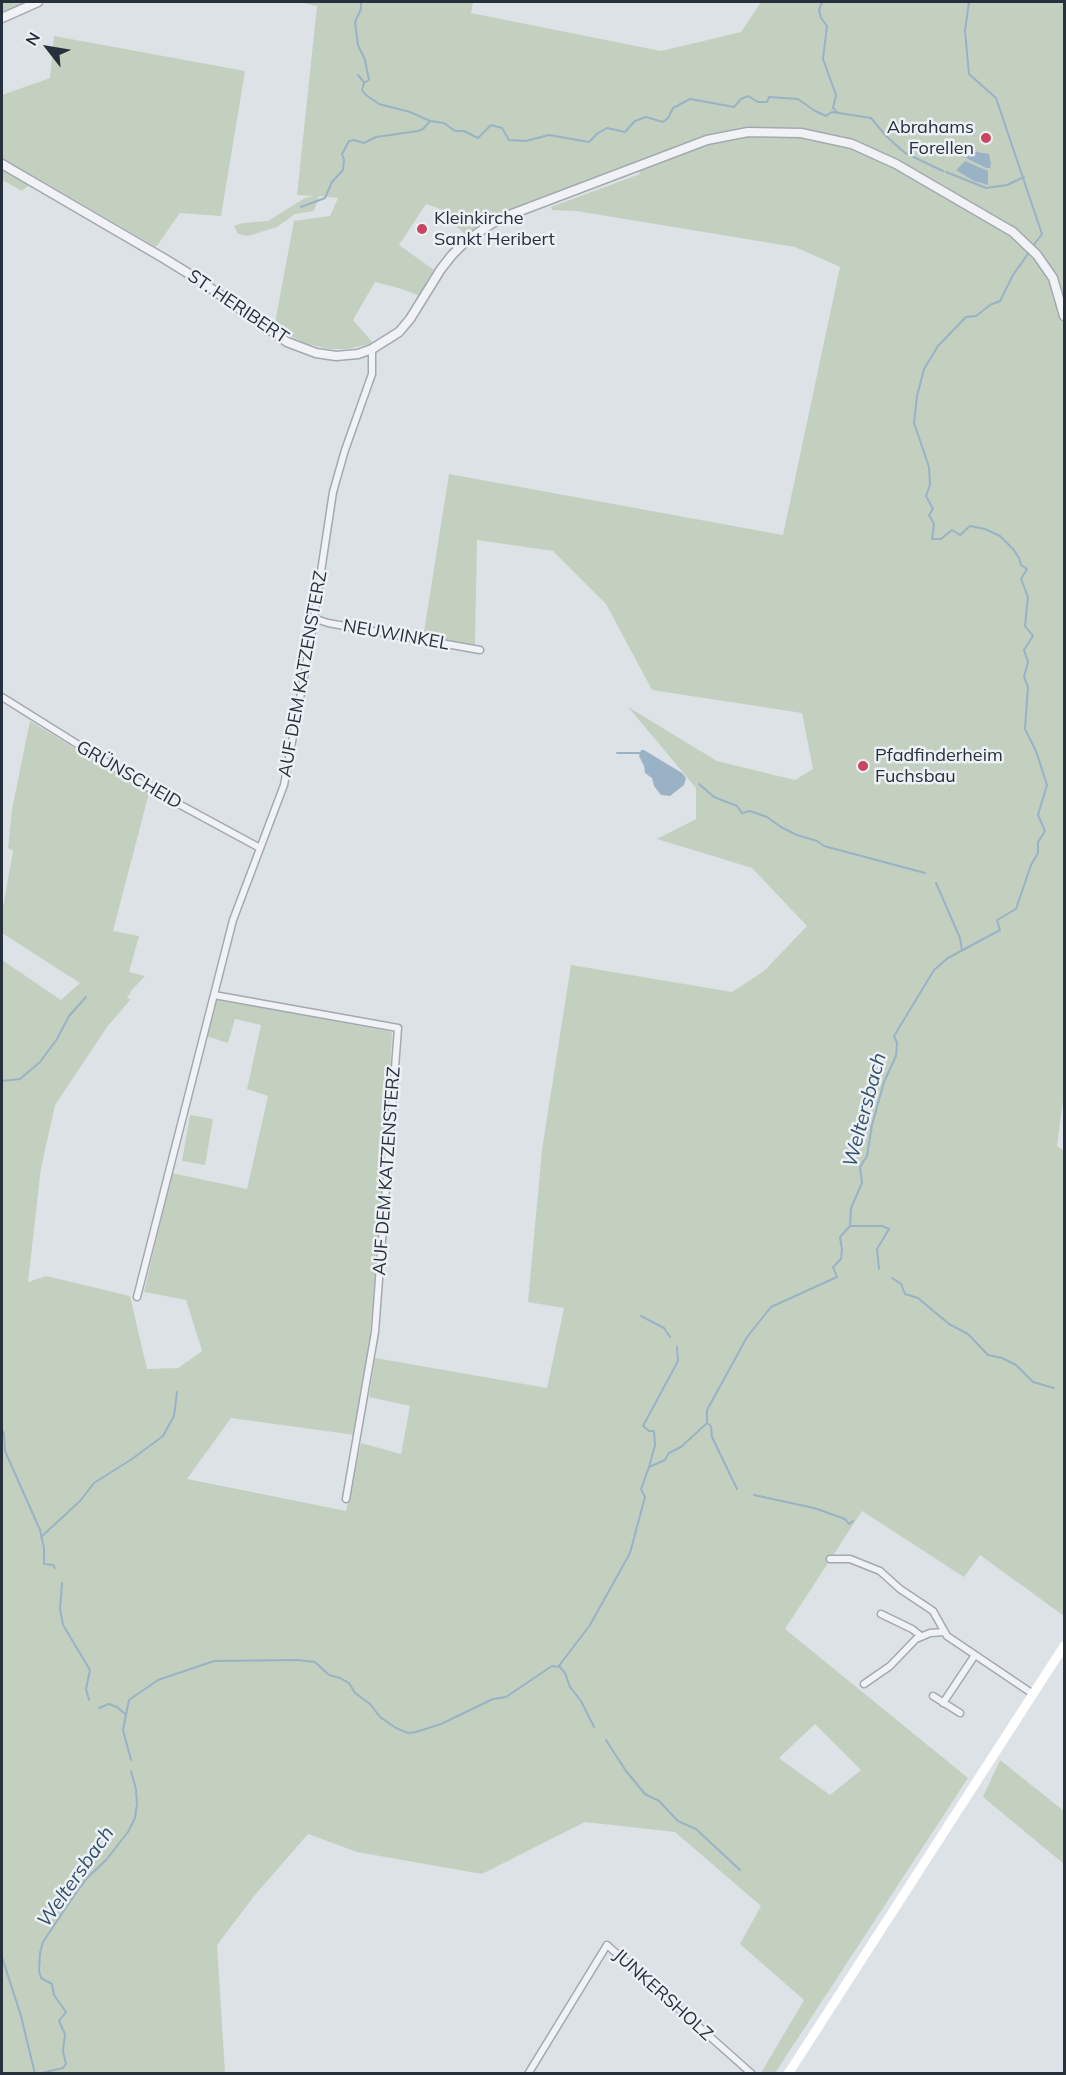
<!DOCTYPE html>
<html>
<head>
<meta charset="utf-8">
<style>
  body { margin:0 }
  #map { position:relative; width:1066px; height:2075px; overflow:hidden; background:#dde2e7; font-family:Mulish,sans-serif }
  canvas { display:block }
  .frame { position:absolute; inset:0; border:3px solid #27313d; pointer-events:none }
  .north { position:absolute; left:18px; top:18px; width:60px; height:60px; -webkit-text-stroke:4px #edf0f4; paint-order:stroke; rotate:301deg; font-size:16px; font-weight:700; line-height:24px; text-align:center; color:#27313d }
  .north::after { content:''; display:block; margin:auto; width:21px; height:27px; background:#27313d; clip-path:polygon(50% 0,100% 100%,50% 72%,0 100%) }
</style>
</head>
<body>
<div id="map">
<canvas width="1066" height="2075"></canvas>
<div class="frame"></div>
<div class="north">N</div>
</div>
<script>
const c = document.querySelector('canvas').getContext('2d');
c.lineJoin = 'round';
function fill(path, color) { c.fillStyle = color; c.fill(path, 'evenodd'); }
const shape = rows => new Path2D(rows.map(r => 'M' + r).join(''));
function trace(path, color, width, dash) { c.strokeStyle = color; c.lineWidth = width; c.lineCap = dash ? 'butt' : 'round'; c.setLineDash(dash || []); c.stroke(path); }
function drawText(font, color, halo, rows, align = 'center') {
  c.font = font + ' Mulish,sans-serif'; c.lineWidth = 5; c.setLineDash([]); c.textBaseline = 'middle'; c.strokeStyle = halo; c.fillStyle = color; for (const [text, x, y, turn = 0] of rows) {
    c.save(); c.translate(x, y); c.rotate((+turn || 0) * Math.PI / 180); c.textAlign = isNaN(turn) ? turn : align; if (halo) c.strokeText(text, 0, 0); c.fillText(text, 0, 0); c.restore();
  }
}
const green = shape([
  [2,2,29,2,2,12],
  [297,2,473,2,471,13,661,51,741,32,761,2,1064,2,1064,1093,1057,1146,1064,1151,1064,1616,980,1555,964,1577,862,1511,785,1629,968,1778,775,2073,761,2073,804,2000,740,1944,761,1906,675,1832,585,1822,482,1874,357,1852,308,1834,255,1895,217,1945,225,2073,2,2073,2,960,61,1000,80,983,2,933,2,913,13,851,8,848,12,809,30,721,149,793,113,931,139,936,129,972,145,976,132,990,127,998,131,999,107,1027,55,1105,41,1168,28,1282,46,1276,130,1296,147,1369,178,1368,202,1351,186,1300,144,1292,172,1173,247,1189,268,1096,247,1089,261,1025,235,1019,228,1043,206,1036,216,998,392,1032,388,1117,370,1337,355,1435,231,1418,187,1479,346,1511,361,1443,401,1454,410,1406,369,1397,375,1358,547,1388,564,1308,528,1302,542,1150,571,965,732,992,764,971,807,926,752,868,657,839,696,819,696,788,628,707,717,761,795,780,813,769,802,713,652,690,606,604,553,551,477,540,475,644,464,645,423,638,449,474,783,535,840,267,795,247,576,211,552,210,551,207,640,174,636,163,537,199,510,211,466,235,448,219,449,212,426,204,399,245,434,270,420,296,402,289,375,282,353,320,373,343,348,349,329,349,304,343,274,328,294,221,330,216,338,198,319,196,314,211,295,214,277,227,248,236,238,234,234,226,243,223,268,221,305,198,314,196,297,195,317,6],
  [815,1724,861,1770,830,1795,779,1758],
  [54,36,245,71,221,216,180,213,156,247,37,178,22,191,2,180,2,95,50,78],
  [190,1115,213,1119,205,1165,182,1161],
  [1000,1760,1064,1811,1064,1864,983,1797]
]);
const water = shape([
  [972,151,989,154,991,164,990,168,986,168,966,158],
  [965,161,988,171,988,185,974,181,956,170],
  [641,750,644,750,682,773,686,778,684,785,670,796,661,795,654,786,652,778,645,773,644,766,639,756]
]);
const stream = shape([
  [361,2,361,9,355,22,358,45,365,60,369,80,364,83,362,90,366,95,379,104,410,112,430,121,444,123,455,131,464,131,478,138,491,125,502,128,509,140,526,141,549,135,589,142,598,133,607,128,625,132,635,121,646,117,663,122,668,118,673,108,690,99,734,107,741,99,748,96,758,102,767,102,769,97,798,99,815,111,826,116,832,112,871,118,886,136,905,153,943,171],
  [822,2,819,10,821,18,827,26,823,59,836,95,833,108,837,112],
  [969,2,965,31,969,74,996,98,1042,234,1033,246],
  [358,75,364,82],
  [946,172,986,188,1007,185,1024,177],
  [301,207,325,198,332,182,343,170,344,160,342,154,349,141,354,140,364,143,376,137,418,131,423,129,430,121],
  [617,753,641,753],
  [699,784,714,797,737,806,742,813,750,811,767,817,781,827,797,835,817,841,824,846,925,873],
  [936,883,960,938,962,950],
  [2,1081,20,1079,40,1062,57,1039,69,1016,86,997],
  [2,1081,2,1088],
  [850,1226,882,1226,889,1229,877,1249,879,1269],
  [892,1278,901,1284,905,1294,918,1298,949,1324,968,1334,988,1355,1002,1358,1016,1365,1033,1382,1054,1388],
  [641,1316,664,1328,670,1337],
  [707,1423,711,1426,712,1437,737,1489],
  [2,1429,4,1434,5,1451,40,1530,44,1548,44,1564,53,1565,55,1568],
  [649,1467,655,1445,654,1431,649,1431,643,1426,678,1361,677,1347],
  [754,1495,814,1508,845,1519,849,1524,853,1521],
  [41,1537,80,1501,94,1483,132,1459,163,1436,174,1416,177,1392],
  [62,1583,60,1609,63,1625,90,1670,86,1689,89,1700],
  [559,1666,565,1673,570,1687,581,1701,594,1727],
  [99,1708,109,1704,117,1707,125,1714],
  [606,1740,626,1771,645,1794,659,1801,678,1821,696,1829,740,1870],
  [131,1760,123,1730,129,1700,158,1680,214,1661,297,1660,315,1662,329,1675,340,1678,349,1683,355,1693,370,1704,380,1717,396,1728,408,1733,416,1732,441,1724,493,1699,506,1697,552,1666,558,1667,590,1625,630,1553,645,1497,641,1489,649,1467,665,1460,669,1453,681,1447,707,1423,707,1410,723,1381,747,1337,771,1307,837,1277,833,1267,841,1259,842,1249,840,1237,850,1226,851,1208,862,1183,860,1167,867,1156,872,1125,884,1082,896,1056,897,1043,894,1036,934,970,948,958,1000,930,997,920,1016,909,1031,865,1038,853,1038,842,1045,831,1038,815,1047,785,1036,751,1025,729,1028,687,1024,677,1028,662,1024,650,1033,636,1025,626,1028,597,1021,579,1027,569,1021,565,1019,558,1013,549,1000,536,985,529,970,526,960,535,952,530,941,539,932,539,934,524,929,515,933,509,926,496,930,485,929,467,914,423,917,396,924,369,938,346,966,317,976,316,990,305,1000,301,1013,275,1030,251],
  [2,1957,21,2016,35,2074],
  [37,2074,63,2068,66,2064,63,2051,65,2034,59,2021,66,2012,54,1995,52,1984,41,1978,39,1971,40,1953,43,1942,71,1900,87,1878,106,1860,128,1832,135,1818,137,1804,136,1789,131,1771]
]);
const minor = shape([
  [313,618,328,623,480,650],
  [2,697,138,782,260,848],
  [214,995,398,1028,375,1332,346,1499],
  [137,1297,233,920,284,785,310,644,333,492,345,450,372,374,372,349],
  [830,1559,850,1559,880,1571,900,1589,933,1611,947,1636,1033,1694],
  [881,1614,912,1629,921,1636],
  [864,1684,890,1666,916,1639,930,1633,945,1632],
  [933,1696,960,1713],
  [943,1703,975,1655],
  [528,2074,607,1945,752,2074]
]);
const tertiary = shape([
  [2,18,38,2],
  [2,164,165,259,199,280,287,342,316,353,336,356,358,354,372,349,399,332,410,319,441,269,452,255,466,241,491,224,512,214,707,140,748,132,801,133,852,144,896,164,1013,232,1037,255,1053,278,1064,316]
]);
const secondary = shape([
  [788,2074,1064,1646]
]);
const markers = [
  [986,138,6,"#c94562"],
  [422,229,6,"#c94562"],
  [863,766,6,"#c94562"]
];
const poiNames = [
  ["Abrahams",974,128,"right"],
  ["Forellen",974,149,"right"],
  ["Kleinkirche",434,219],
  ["Sankt Heribert",434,240],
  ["Pfadfinderheim",875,756],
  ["Fuchsbau",875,777]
];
const streetNames = [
  ["ST. HERIBERT",238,307,34],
  ["NEUWINKEL",396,635,10],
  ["AUF DEM KATZENSTERZ",303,674,-80],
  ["GRÜNSCHEID",129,775,30],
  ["AUF DEM KATZENSTERZ",387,1171,-86],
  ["JUNKERSHOLZ",663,1995,42]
];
const waterNames = [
  ["Weltersbach",865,1110,-75],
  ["Weltersbach",76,1877,-55]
];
fill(green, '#c4d0bf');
fill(water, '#99b2c6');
trace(stream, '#99b2c6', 2);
trace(minor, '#a3a9b1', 9);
trace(tertiary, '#a3a9b1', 11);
trace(minor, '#f0f2f5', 6);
trace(tertiary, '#f0f2f5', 8);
trace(secondary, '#fff', 9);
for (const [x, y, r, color] of markers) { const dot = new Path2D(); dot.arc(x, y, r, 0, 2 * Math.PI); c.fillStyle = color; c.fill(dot); trace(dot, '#edf0f4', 2); }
drawText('18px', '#27313d', '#edf0f4', poiNames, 'left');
drawText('18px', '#27313d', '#edf0f4', streetNames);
drawText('italic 20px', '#33526f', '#edf0f4', waterNames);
</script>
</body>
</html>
